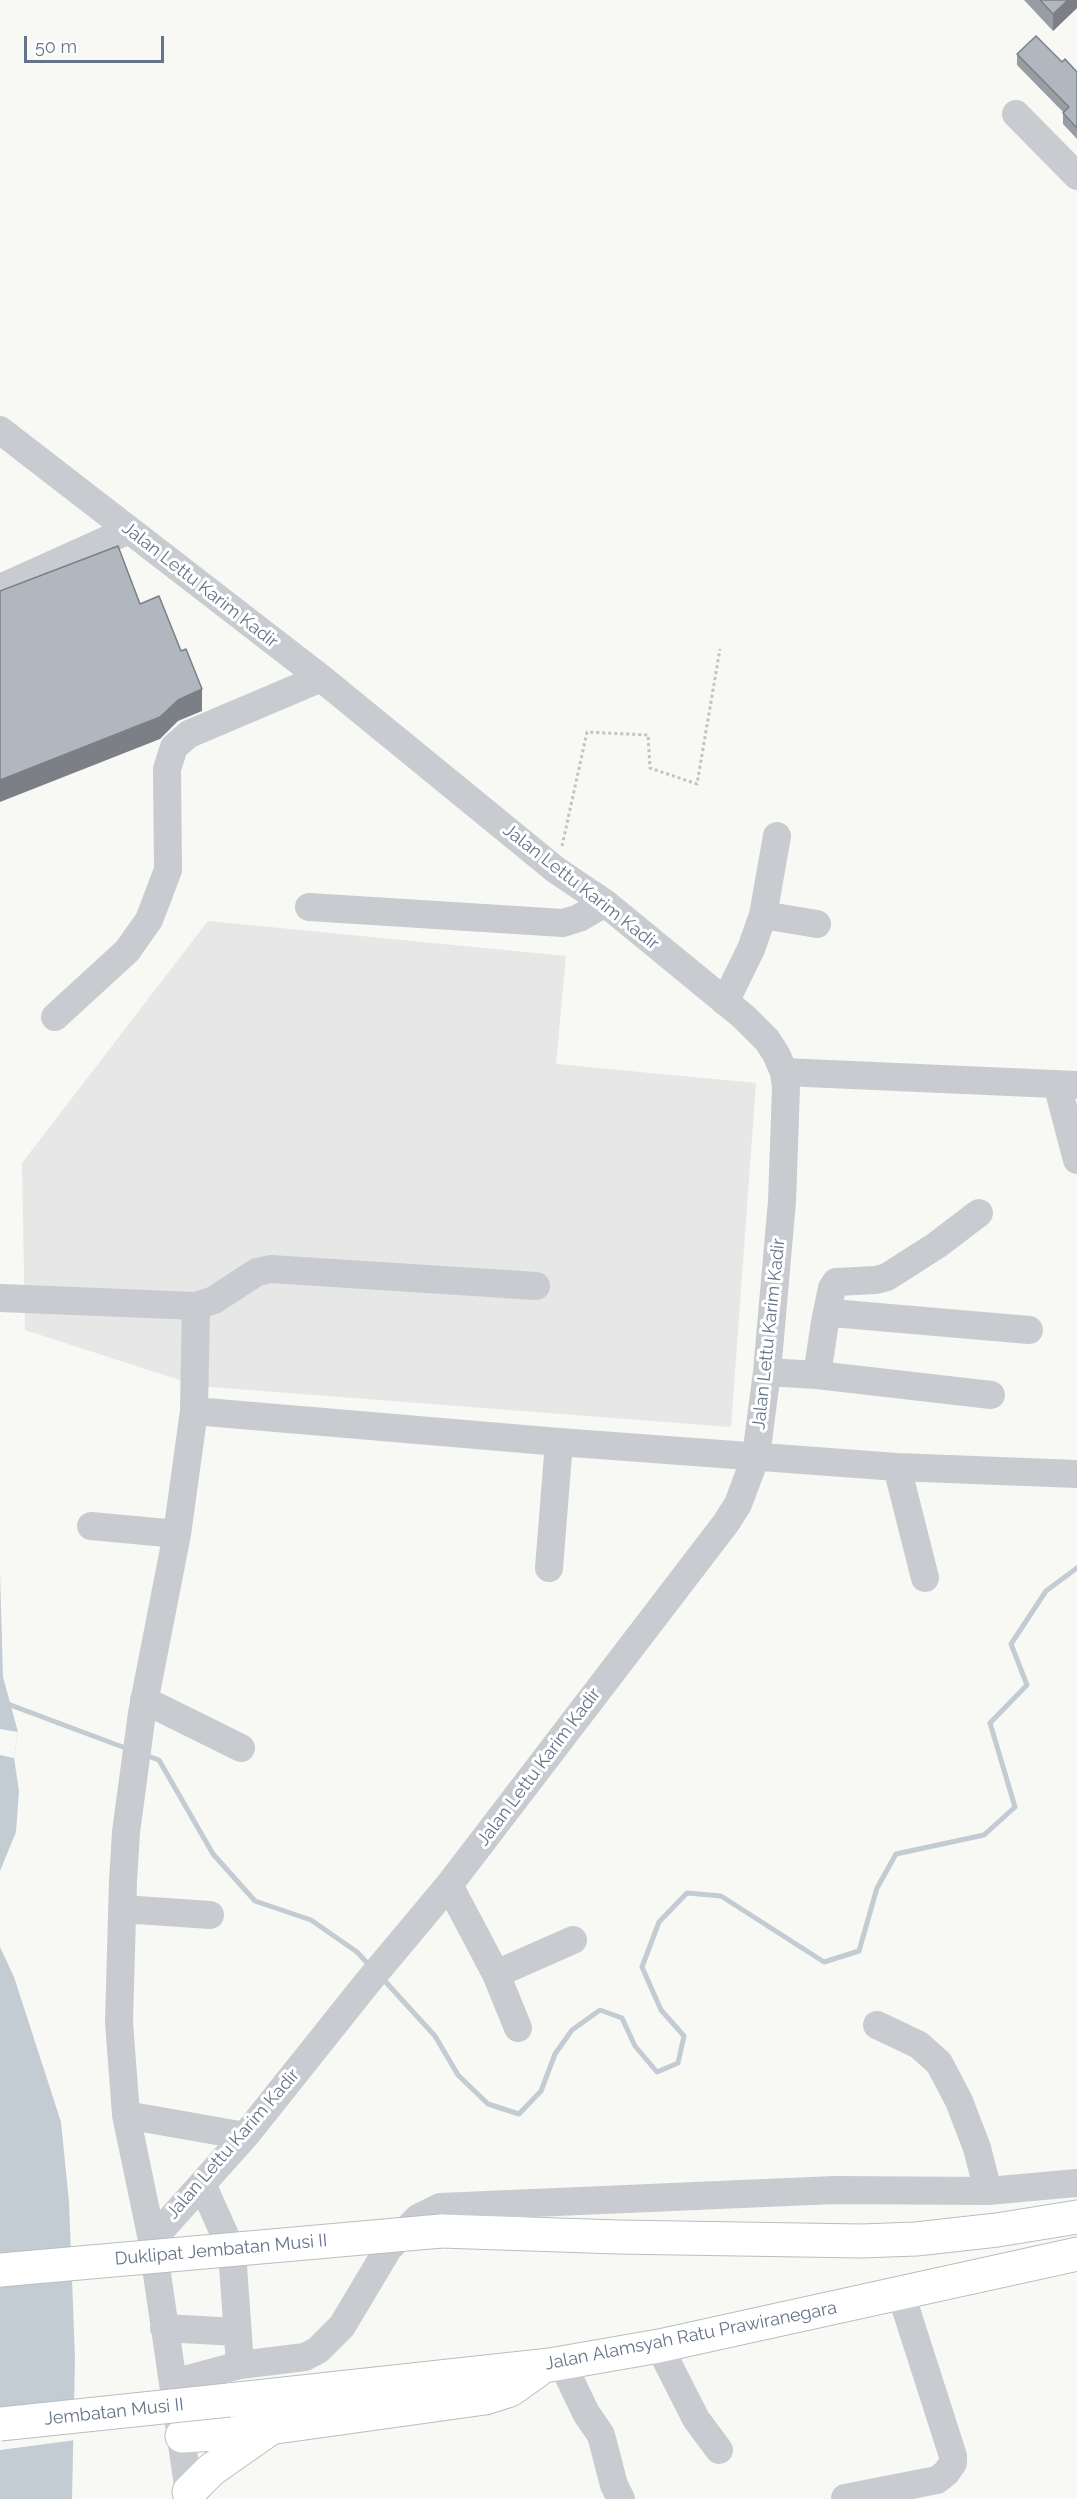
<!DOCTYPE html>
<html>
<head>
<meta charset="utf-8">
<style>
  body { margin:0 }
  #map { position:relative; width:1077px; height:2499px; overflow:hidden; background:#f8f8f5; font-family:Raleway,sans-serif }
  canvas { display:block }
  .scale { position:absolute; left:24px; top:36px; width:140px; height:27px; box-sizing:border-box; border:3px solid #657489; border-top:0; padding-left:8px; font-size:18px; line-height:21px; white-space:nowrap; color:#657489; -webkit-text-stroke:4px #fff; paint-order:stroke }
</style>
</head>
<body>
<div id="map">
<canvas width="1077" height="2499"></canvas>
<div class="scale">50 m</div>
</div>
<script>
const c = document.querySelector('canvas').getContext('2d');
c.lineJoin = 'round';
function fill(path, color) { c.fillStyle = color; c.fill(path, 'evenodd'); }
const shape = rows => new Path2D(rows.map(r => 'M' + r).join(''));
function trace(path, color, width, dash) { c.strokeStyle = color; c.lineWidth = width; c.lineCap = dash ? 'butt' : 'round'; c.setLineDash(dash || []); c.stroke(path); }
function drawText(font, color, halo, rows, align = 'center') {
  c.font = font + ' Raleway,sans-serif'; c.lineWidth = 6; c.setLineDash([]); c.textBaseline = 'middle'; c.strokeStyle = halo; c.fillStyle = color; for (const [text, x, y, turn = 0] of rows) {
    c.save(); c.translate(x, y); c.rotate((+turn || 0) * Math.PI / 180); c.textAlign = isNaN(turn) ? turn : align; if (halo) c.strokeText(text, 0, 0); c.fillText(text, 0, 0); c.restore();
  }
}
const built = shape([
  [208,921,566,956,556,1064,756,1083,731,1427,198,1386,25,1330,22,1163]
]);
const water = shape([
  [0,1573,3,1677,18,1732,14,1758,19,1791,16,1832,0,1871],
  [0,1947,14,1977,61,2122,69,2202,75,2358,72,2499,0,2499]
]);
const pier = shape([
  [0,1729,18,1732,14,1758,0,1755],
  [77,2411,76,2440,0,2450,0,2420]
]);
const stream = shape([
  [0,1701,128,1749],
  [145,1755,159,1760,213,1854,255,1901,311,1920,357,1952,370,1966],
  [383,1979,435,2036,458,2075,488,2104,519,2114,541,2091,555,2054,572,2030,600,2010,622,2018,635,2046,657,2072,678,2063,684,2036,661,2010,642,1967,659,1922,687,1893,721,1896,824,1962,859,1951,877,1888,896,1854,984,1835,1015,1807,990,1723,1027,1685,1011,1644,1046,1591,1077,1568]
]);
const path = shape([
  [562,846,587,732,648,735,650,768,697,784,720,649]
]);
const minor = shape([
  [1016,114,1077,176],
  [0,430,321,678,556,870,605,903,744,1017,767,1040,776,1054,784,1072,786,1088,782,1201,767,1372,756,1456,738,1504,726,1523,449,1885,367,1983,245,2136,152,2240,190,2499],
  [0,588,129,530],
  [309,907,563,923,579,918,605,903],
  [763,915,817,924],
  [725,1002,751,949,763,915,777,836],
  [55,1017,127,951,149,920,168,870,167,769,174,747,189,734,321,678],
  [784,1072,1077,1085],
  [1057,1084,1077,1160],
  [0,1298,196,1306,194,1411],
  [196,1306,214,1300,257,1272,271,1269,536,1286],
  [826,1317,832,1288,836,1282,876,1280,887,1277,937,1245,979,1213],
  [767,1372,817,1375,991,1395],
  [817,1375,825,1322,826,1317,832,1313,1029,1330],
  [897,1467,925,1578],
  [91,1526,177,1534],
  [549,1568,559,1442],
  [144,1700,241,1748],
  [449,1885,496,1974,518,2028],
  [122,1909,210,1915],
  [496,1974,573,1940],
  [877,2025,919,2045,939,2063,959,2101,977,2148,988,2191],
  [126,2115,245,2136],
  [202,2184,228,2242,233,2266,240,2365,305,2357,318,2350,342,2326,388,2249,418,2218,440,2207,835,2190,988,2191,1077,2183],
  [152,2240,126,2115,119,2022,123,1881,126,1832,142,1713,177,1534,194,1411,559,1442,897,1467,1077,1474],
  [164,2328,237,2332],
  [659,2346,696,2419,719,2450],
  [562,2363,586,2413,601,2435,614,2485,621,2499],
  [173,2383,240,2365],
  [845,2498,937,2480,946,2473,953,2463,953,2456,901,2294]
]);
const highway = shape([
  [441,2231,618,2237,861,2241,916,2239,997,2230,1077,2217],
  [229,2400,550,2365,659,2346,1077,2254],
  [182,2436,233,2433,485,2398,510,2390,537,2371],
  [189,2492,211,2470,268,2430]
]);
const highwayBridge = shape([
  [0,2270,441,2231],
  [0,2424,229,2400]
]);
const wall = shape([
  [1024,0,1077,0,1077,8,1053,31],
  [1017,54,1077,72,1077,139,1063,124,1063,112,1017,65]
]);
const shadedWall = shape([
  [1068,0,1077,0,1077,8,1053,31,1053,14],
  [202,689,202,711,178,721,160,739,0,802,0,780]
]);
const building = shape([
  [1040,0,1068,0,1053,14,1040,0],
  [1036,36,1062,62,1065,59,1077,72,1077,128,1063,113,1069,107,1017,54,1036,36],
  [118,546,140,604,159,596,181,651,186,649,202,689,178,700,160,717,0,780,0,591,118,546]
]);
const streetNames = [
  ["Jalan Lettu Karim Kadir",200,585,38],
  ["Jalan Lettu Karim Kadir",581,887,38],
  ["Jalan Lettu Karim Kadir",769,1334,-84],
  ["Jalan Lettu Karim Kadir",539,1767,-53],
  ["Jalan Lettu Karim Kadir",233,2144,-49],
  ["Duklipat Jembatan Musi II",221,2250,-5],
  ["Jalan Alamsyah Ratu Prawiranegara",691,2336,-11],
  ["Jembatan Musi II",114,2412,-6]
];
fill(built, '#e6e7e6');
fill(water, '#c2ccd2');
fill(pier, '#f8f8f5');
trace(stream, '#c2ccd2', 5);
trace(highway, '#babdc1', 35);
trace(path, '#c1c3c6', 3, [3, 3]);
trace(minor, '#c8cbcf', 28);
trace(highway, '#fff', 33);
trace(highwayBridge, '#babdc1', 35, []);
trace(highwayBridge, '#fff', 33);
fill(wall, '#989da4');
fill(shadedWall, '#7c8086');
fill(building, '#b1b7bf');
trace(building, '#7c8086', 1.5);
drawText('18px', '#657489', '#fff', streetNames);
</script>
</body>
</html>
